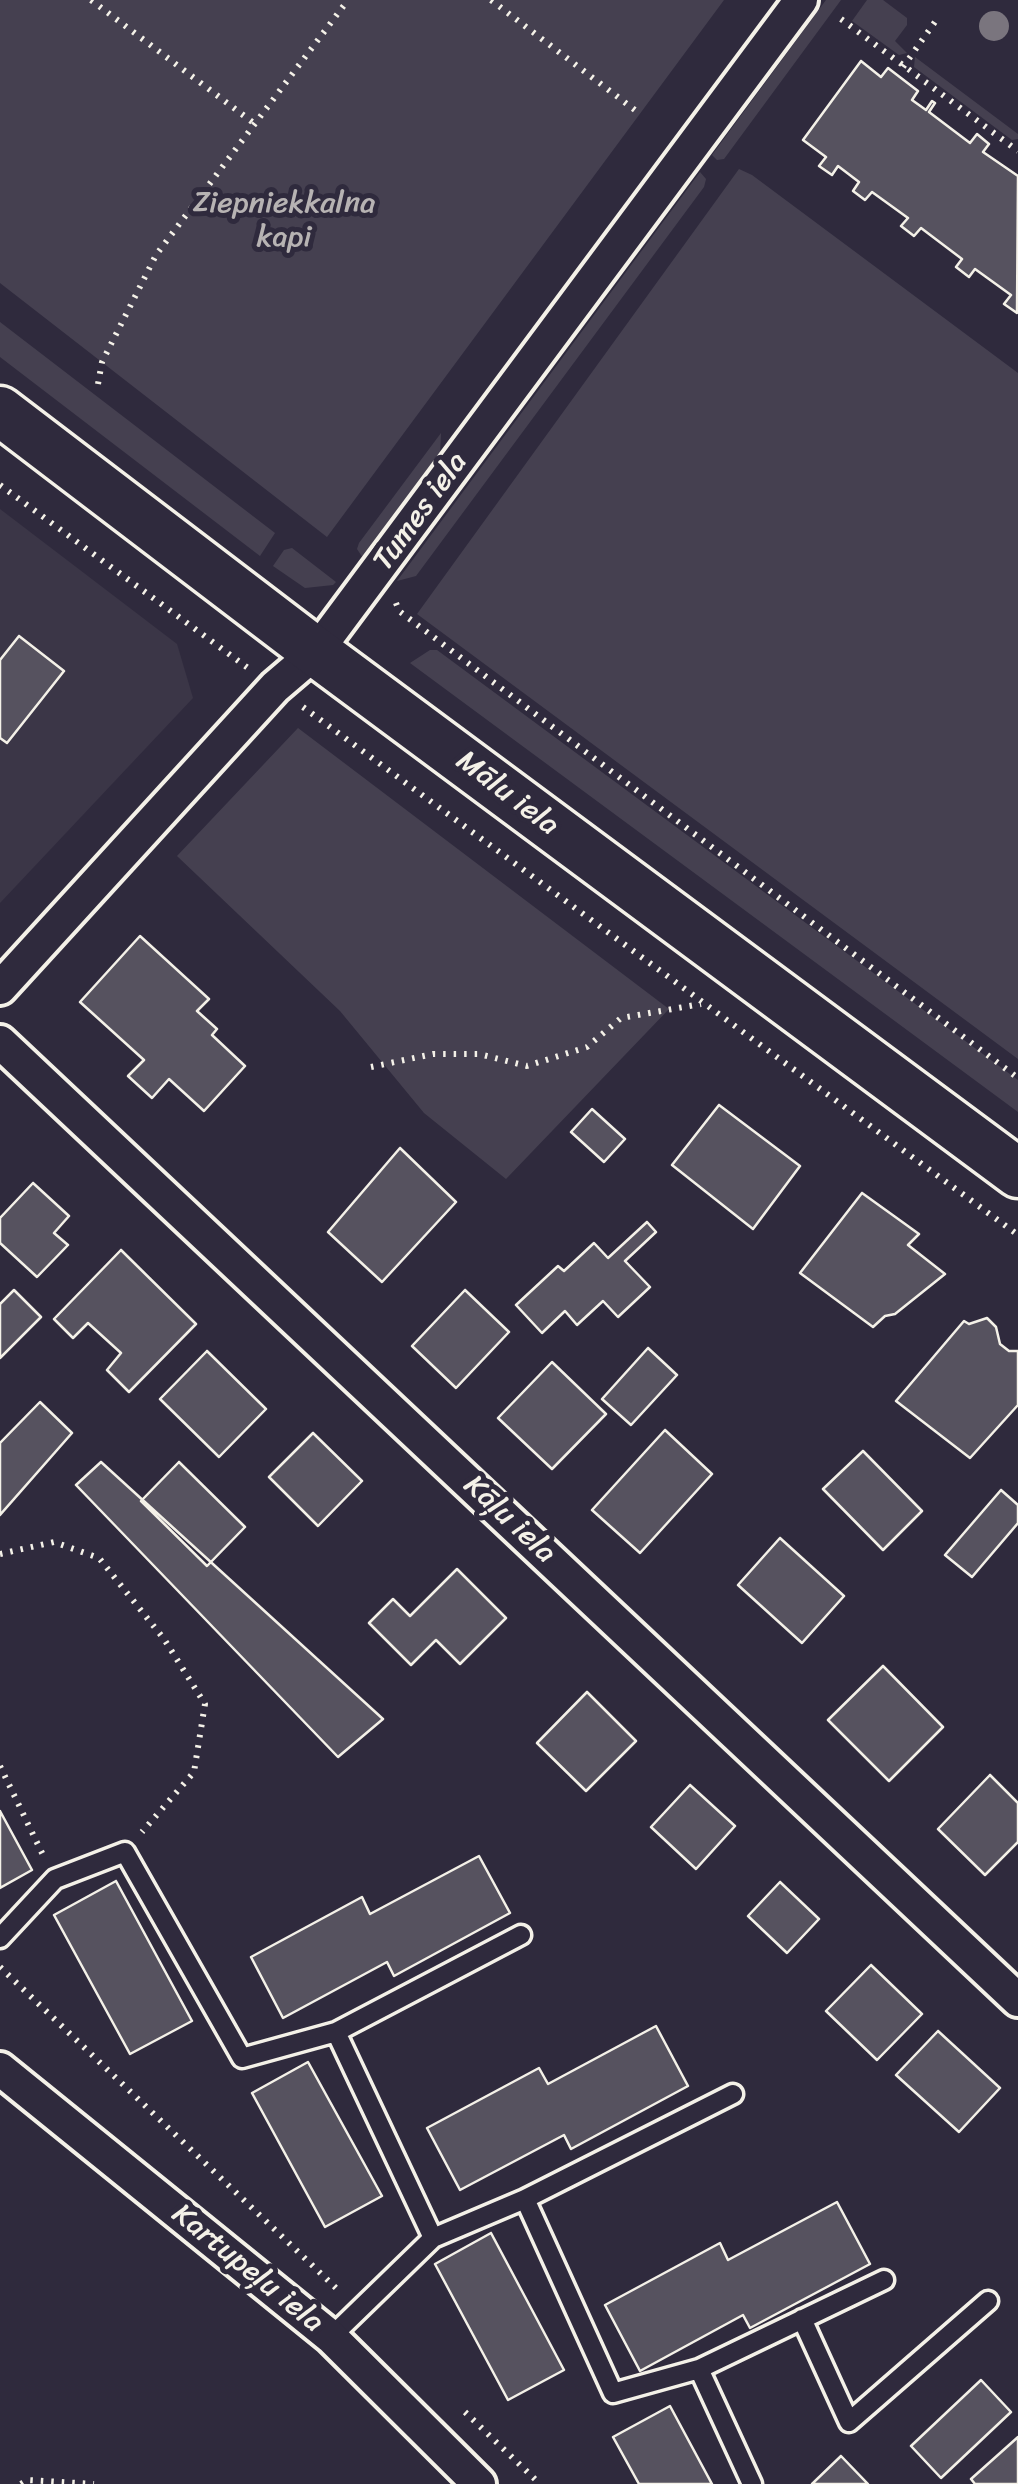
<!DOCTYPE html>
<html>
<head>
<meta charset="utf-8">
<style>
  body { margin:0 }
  canvas { display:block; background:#2f2a3d }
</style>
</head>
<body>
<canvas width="1018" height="2484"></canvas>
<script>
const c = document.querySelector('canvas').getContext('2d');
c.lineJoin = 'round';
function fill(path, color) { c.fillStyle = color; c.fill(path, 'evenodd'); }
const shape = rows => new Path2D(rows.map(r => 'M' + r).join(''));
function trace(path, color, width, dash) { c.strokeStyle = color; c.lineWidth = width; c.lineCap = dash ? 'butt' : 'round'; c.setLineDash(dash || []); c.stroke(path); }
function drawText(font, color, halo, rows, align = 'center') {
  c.font = font + ' Sriracha,sans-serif'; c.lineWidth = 10; c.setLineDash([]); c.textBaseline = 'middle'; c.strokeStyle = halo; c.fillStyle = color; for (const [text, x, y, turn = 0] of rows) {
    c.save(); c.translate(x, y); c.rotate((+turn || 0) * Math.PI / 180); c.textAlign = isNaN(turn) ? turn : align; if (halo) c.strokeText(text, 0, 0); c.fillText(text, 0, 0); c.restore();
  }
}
const built = shape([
  [0,509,177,644,193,698,0,903]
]);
const green = shape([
  [0,0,724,0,327,537,0,283],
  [826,0,841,0,724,159,717,160,712,155],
  [867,0,883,0,907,18,907,25,895,41,907,53,899,55,852,21],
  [915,57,1018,134,1018,139,1012,140,914,67],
  [739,169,752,175,1018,373,1018,1059,417,614],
  [700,172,706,179,704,187,416,576,397,581],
  [0,322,275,533,260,556,0,357],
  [441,433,440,454,363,558,357,549,359,543],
  [292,548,336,582,333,585,305,588,273,566,284,550],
  [430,650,437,650,1018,1080,1018,1112,410,663],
  [298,728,669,1009,506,1179,424,1113,340,1011,177,856]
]);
const building = shape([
  [861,61,881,77,888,68,918,91,912,100,926,110,932,101,935,103,929,112,970,143,977,134,989,144,983,152,1018,176,1017,313,1004,304,1011,295,975,269,969,277,956,267,962,259,921,228,914,236,901,226,908,218,872,192,865,200,853,191,859,182,838,166,832,175,819,166,826,157,803,140,861,61],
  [19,636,64,671,7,743,0,738,0,660,19,636],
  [140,936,209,999,197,1011,217,1029,212,1035,245,1066,204,1111,169,1079,152,1098,128,1076,144,1060,80,1002,140,936],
  [719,1105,800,1166,753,1229,672,1165,719,1105],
  [592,1109,625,1139,604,1162,571,1132,592,1109],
  [400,1148,456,1202,382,1282,328,1232,400,1148],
  [33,1183,69,1216,54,1233,68,1245,37,1277,0,1243,0,1218,33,1183],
  [862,1193,919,1234,908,1245,945,1274,895,1314,885,1316,873,1327,800,1273,862,1193],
  [647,1222,656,1232,625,1261,650,1287,618,1317,603,1301,577,1325,565,1311,542,1333,516,1305,558,1266,564,1271,594,1243,608,1258,647,1222],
  [121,1250,196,1324,129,1392,107,1370,121,1353,88,1323,73,1338,54,1319,121,1250],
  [14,1290,41,1317,0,1358,0,1304,14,1290],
  [465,1290,509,1332,456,1388,412,1346,465,1290],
  [987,1318,996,1327,1000,1344,1009,1351,1018,1351,1018,1405,970,1458,896,1401,964,1321,969,1324,987,1318],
  [648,1348,677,1375,631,1425,602,1399,648,1348],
  [207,1351,266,1409,219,1457,160,1399,207,1351],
  [552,1362,606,1414,552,1469,498,1418,552,1362],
  [40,1402,72,1433,0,1515,0,1443,40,1402],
  [665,1430,712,1474,640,1553,592,1510,665,1430],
  [313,1433,362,1481,318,1526,269,1477,313,1433],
  [863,1451,922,1511,883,1550,823,1489,863,1451],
  [101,1462,383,1719,338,1757,76,1485,101,1462],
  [179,1462,245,1527,207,1566,141,1501,179,1462],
  [1001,1490,1018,1505,1018,1523,972,1577,945,1555,1001,1490],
  [780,1538,844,1596,802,1643,738,1585,780,1538],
  [457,1569,506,1618,460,1664,436,1640,411,1665,369,1623,393,1599,410,1616,457,1569],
  [883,1666,943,1727,889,1781,828,1720,883,1666],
  [587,1692,636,1741,586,1791,537,1743,587,1692],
  [990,1775,1018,1803,1018,1842,985,1875,938,1829,990,1775],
  [690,1785,735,1826,696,1869,651,1827,690,1785],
  [0,1811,32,1870,0,1888,0,1811],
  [479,1856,510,1913,394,1976,387,1962,283,2018,251,1957,362,1897,370,1914,479,1856],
  [116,1881,192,2021,130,2054,54,1915,116,1881],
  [780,1882,819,1919,787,1953,748,1916,780,1882],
  [871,1965,922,2014,877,2060,826,2011,871,1965],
  [656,2026,688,2086,571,2149,564,2135,460,2190,427,2128,539,2068,548,2084,656,2026],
  [938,2031,1000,2088,959,2132,896,2075,938,2031],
  [308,2062,382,2196,325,2227,252,2093,308,2062],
  [837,2202,870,2264,750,2328,743,2315,640,2371,605,2305,720,2243,728,2260,837,2202],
  [491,2233,564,2370,508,2400,435,2264,491,2233],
  [981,2380,1011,2412,941,2478,911,2446,981,2380],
  [670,2406,712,2484,639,2484,613,2437,670,2406],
  [1018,2437,1018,2484,975,2484,971,2479,1018,2437],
  [841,2456,868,2484,812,2484,841,2456]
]);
const path = shape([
  [91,0,255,124],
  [491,0,640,114],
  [841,19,1018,151],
  [903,67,937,19],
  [98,384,102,362,156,255,348,0],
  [0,485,248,668],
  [396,603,399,611,1018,1078],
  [303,707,1018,1235],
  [371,1067,433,1054,479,1054,527,1066,587,1047,621,1018,701,1004],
  [0,1554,54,1542,99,1558,164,1639,205,1704,194,1772,142,1832],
  [0,1766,43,1855],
  [0,1967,337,2289],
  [465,2412,540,2484],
  [21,2484,27,2480,94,2484]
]);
const lane = shape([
  [0,1938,55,1879,125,1852,242,2058,336,2032,433,2238,525,2199,613,2393,699,2369,752,2484],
  [336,2032,521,1935],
  [525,2199,733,2094],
  [802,2319,849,2422,988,2301],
  [331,2337,433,2238],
  [699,2369,884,2280]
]);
const street = shape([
  [0,988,275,687,316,652,801,0],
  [0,1042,1018,2000],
  [0,2069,331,2337,479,2484]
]);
const secondary = shape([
  [0,411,316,652,1018,1173]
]);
const trees = [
  [994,26]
];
const parkNames = [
  ["Ziepniekkalna",284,204],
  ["kapi",284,238]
];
const streetNames = [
  ["Tumes iela",421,512,-54],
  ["Mālu iela",507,794,37],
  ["Kāļu iela",509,1520,43],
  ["Kartupeļu iela",247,2269,39]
];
fill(built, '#3b3647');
fill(green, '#454050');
fill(building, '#56525f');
trace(building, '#f4f1e8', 2.5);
trace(lane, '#f4f1e8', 25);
trace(street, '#f4f1e8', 40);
trace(secondary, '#f4f1e8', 55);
trace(path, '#f4f1e8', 6, [2.5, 8]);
trace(lane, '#2f2a3d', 18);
trace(street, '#2f2a3d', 32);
trace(secondary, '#2f2a3d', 48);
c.fillStyle = '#7a757e';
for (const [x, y] of trees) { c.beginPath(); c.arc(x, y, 15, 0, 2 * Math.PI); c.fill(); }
drawText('30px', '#b7b3b3', '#2f2a3d', parkNames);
drawText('30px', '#f4f1e8', '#2f2a3d', streetNames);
</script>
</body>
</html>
